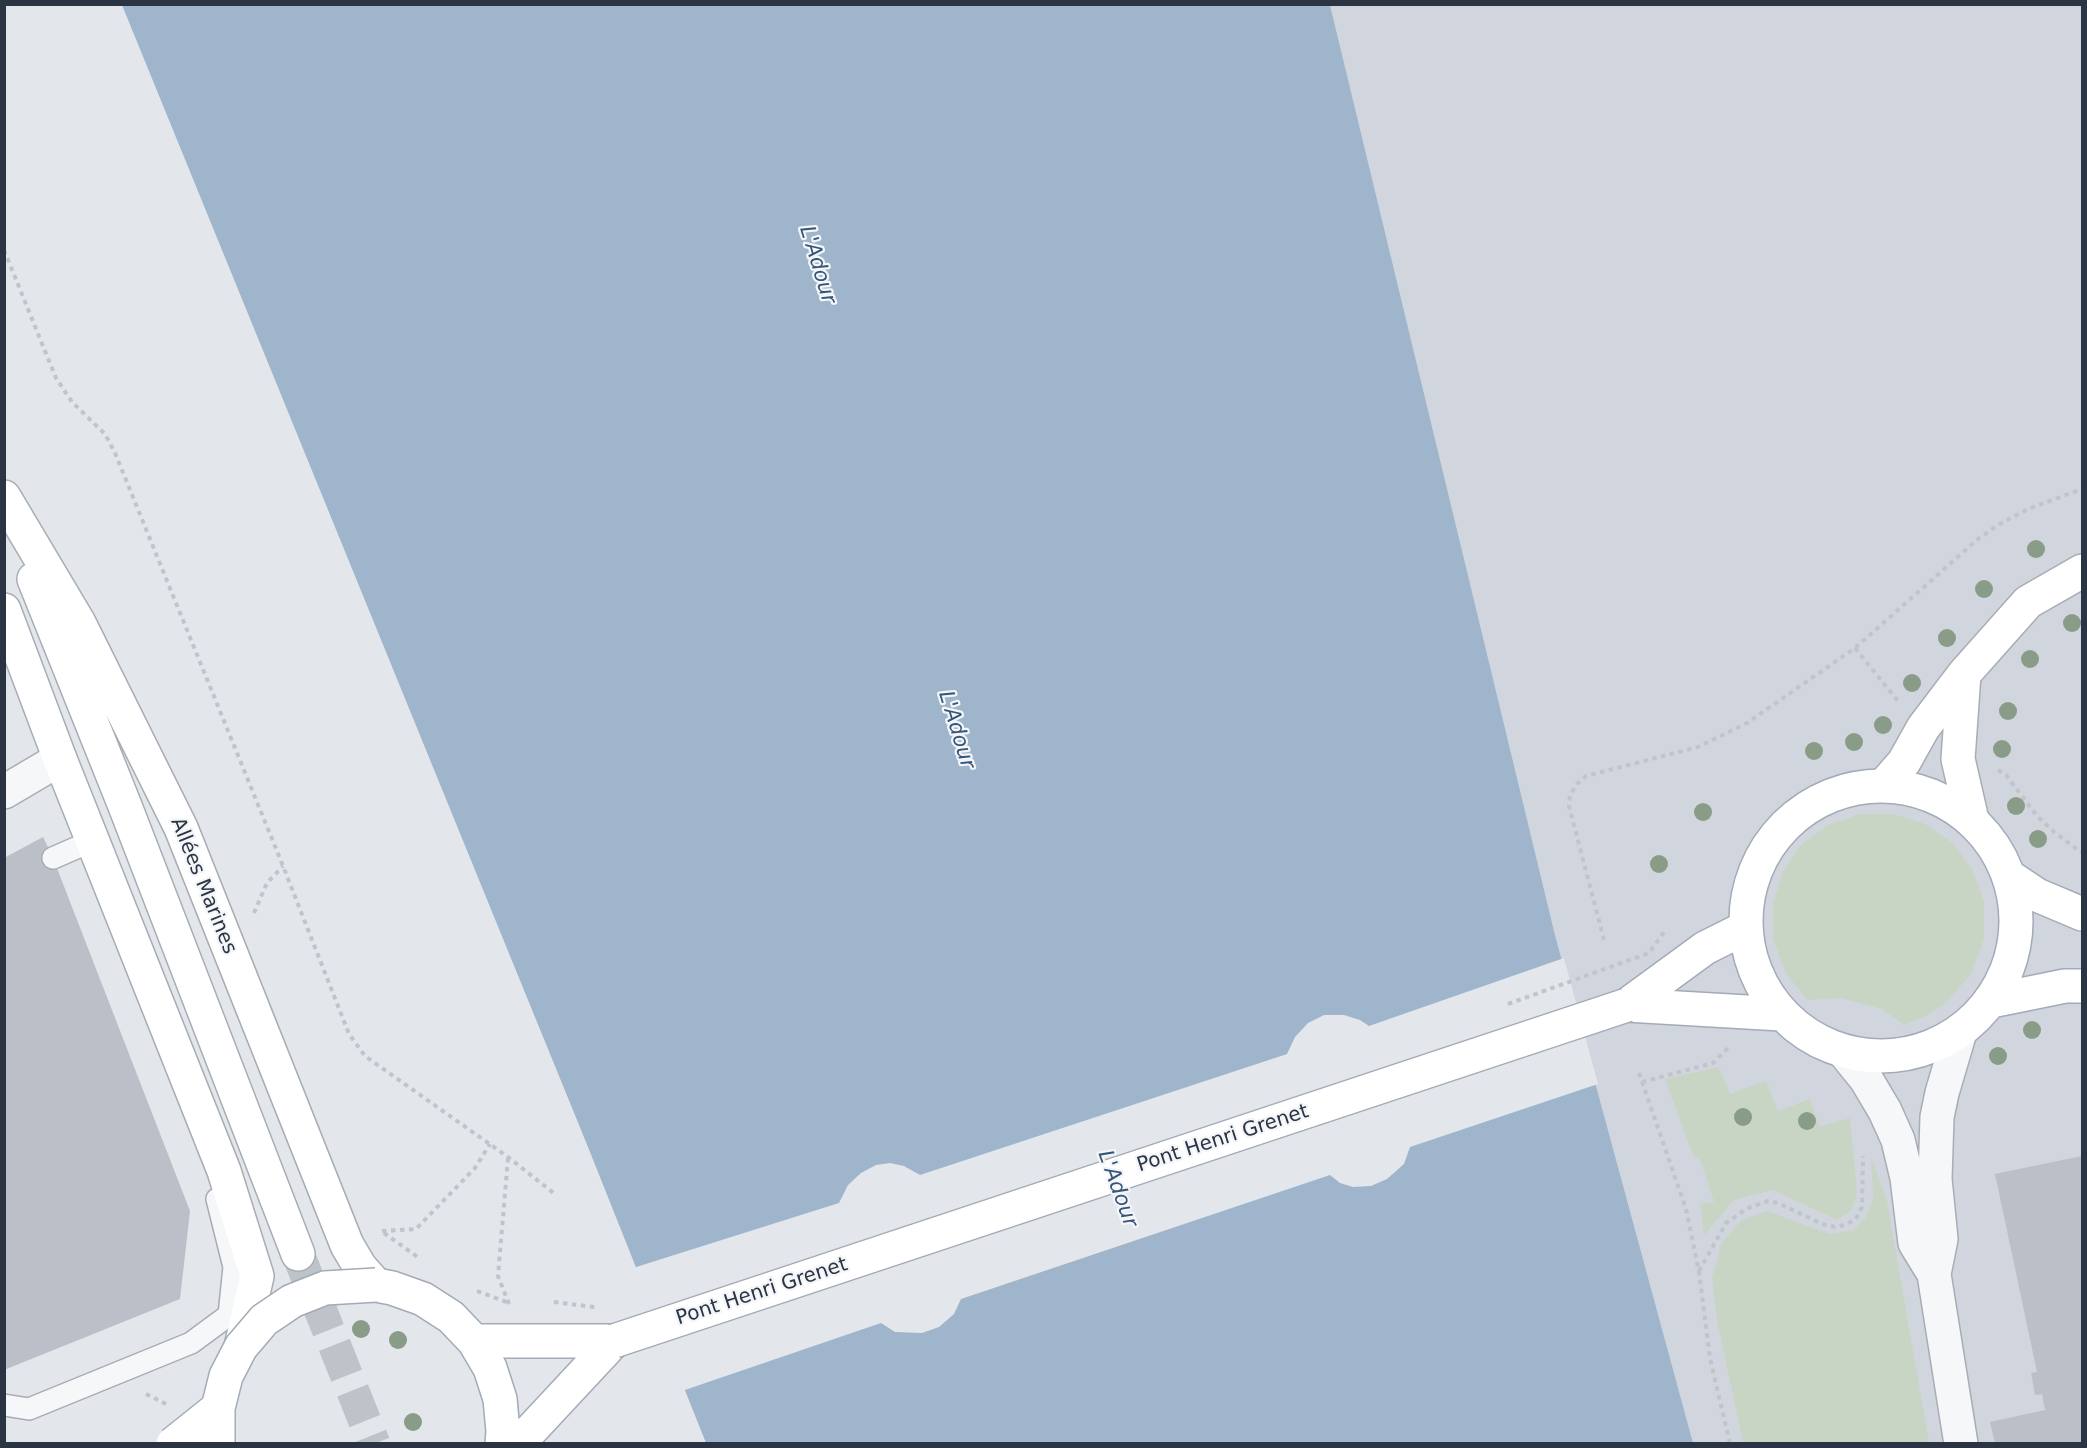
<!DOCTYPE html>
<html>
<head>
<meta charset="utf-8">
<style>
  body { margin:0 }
  #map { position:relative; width:2087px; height:1448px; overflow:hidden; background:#e3e6eb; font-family:"DejaVu Sans",sans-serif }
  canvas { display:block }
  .frame { position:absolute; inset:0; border:6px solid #2a3443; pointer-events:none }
</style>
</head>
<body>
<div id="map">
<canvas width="2087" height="1448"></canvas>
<div class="frame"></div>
</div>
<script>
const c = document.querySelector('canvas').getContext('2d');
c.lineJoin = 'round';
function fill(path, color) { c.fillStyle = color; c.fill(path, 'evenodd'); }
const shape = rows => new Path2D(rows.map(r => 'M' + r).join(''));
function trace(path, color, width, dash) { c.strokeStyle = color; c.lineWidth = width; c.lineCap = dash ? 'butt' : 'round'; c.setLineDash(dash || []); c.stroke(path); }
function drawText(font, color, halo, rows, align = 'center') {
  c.font = font + ' "DejaVu Sans",sans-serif'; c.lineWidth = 4.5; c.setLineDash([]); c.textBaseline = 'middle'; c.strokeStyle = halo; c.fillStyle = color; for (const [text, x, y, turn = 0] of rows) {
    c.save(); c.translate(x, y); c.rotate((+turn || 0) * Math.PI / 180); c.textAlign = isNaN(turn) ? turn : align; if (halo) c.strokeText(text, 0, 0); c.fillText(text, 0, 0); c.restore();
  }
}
const built = shape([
  [1330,5,2082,5,2082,1443,1693,1443,1555,935]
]);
const green = shape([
  [1860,814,1894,814,1925,824,1953,843,1973,871,1984,902,1984,939,1971,974,1947,1002,1926,1016,1904,1025,1882,1009,1840,998,1808,1000,1786,974,1773,939,1773,905,1782,873,1801,845,1828,825],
  [1719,1067,1730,1094,1766,1081,1778,1111,1810,1099,1819,1127,1850,1118,1857,1192,1852,1210,1837,1220,1773,1190,1734,1200,1704,1235,1700,1204,1714,1202,1701,1161,1693,1155,1665,1079],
  [1871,1157,1887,1201,1929,1443,1743,1443,1717,1320,1712,1278,1722,1242,1742,1220,1767,1211,1830,1234,1854,1230,1866,1217,1873,1199]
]);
const water = shape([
  [122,5,1330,5,1555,935,1693,1443,706,1443,588,1147]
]);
const pier = shape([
  [1564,958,1598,1084,1410,1147,1404,1164,1387,1179,1371,1186,1353,1187,1340,1183,1330,1175,961,1299,954,1314,939,1327,922,1333,895,1332,881,1323,682,1391,633,1268,839,1203,848,1185,861,1173,876,1165,890,1163,904,1166,920,1175,1287,1054,1295,1037,1308,1023,1324,1015,1344,1015,1360,1020,1369,1026]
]);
const building = shape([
  [43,837,53,858,190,1211,180,1299,4,1370,4,858],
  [2082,1156,2082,1444,1995,1444,1990,1422,2045,1410,2042,1394,2035,1395,2031,1373,2037,1372,1995,1174]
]);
const secondaryTunnel = shape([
  [298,1254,374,1444]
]);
const path = shape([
  [4,250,56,378,72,402,105,434,115,453,283,866,349,1034,365,1056,508,1157,556,1195],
  [1855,648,1898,701],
  [1998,770,2006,775,2037,816,2053,831,2082,853],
  [254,913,267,883,283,866],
  [1604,940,1569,806,1570,795,1577,784,1586,776,1698,747,1747,723,1855,648,1978,539,1998,525,2028,509,2082,489],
  [1639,1073,1686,1209,1699,1272,1710,1358,1730,1444],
  [1642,1082,1713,1063,1729,1047],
  [508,1158,498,1276,509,1304],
  [382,1231,416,1229,475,1168,490,1144],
  [384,1233,419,1258],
  [1699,1271,1726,1223,1748,1208,1768,1201,1778,1203,1822,1224,1835,1227,1845,1225,1856,1219,1862,1207,1863,1156],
  [477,1291,509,1303],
  [146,1394,166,1404]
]);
const service = shape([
  [53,858,92,841,93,851],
  [4,1405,29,1409,191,1343,229,1315,234,1267,217,1199]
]);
const minor = shape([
  [4,792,60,759],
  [1960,1032,1942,1093,1937,1117,1935,1179,1941,1239,1934,1274,1961,1444],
  [1844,1052,1866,1079,1885,1111,1898,1140,1907,1178,1915,1243,1934,1274]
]);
const secondary = shape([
  [4,497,79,623,181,828,347,1245,360,1267,376,1285],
  [34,579,125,806,298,1254],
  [4,610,60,759,224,1171,257,1276,241,1347],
  [1964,674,1958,759,1972,820],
  [1884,785,1904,762,1923,728,1964,674,2028,602,2082,571]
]);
const primary = shape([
  '1746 921a135 135 0 1 1 270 0a135 135 0 1 1-270 0Z',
  [2010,877,2037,895,2082,914],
  [1991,1001,2065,986,2082,986],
  [1627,1005,1781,1014],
  [1627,1005,1705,948,1745,928],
  [376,1285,392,1288,423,1299,451,1317,474,1341,490,1368,500,1399,503,1431,502,1444],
  [474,1341,614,1341],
  [518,1444,614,1341]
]);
const pathBridge = shape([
  [1508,1004,1649,953,1664,932],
  [554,1302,594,1307,598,1306]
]);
const primaryBridge = shape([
  [614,1341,1627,1005],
  [173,1444,218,1408],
  [218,1444,218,1408,226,1376,241,1347,264,1320,292,1301,325,1288,376,1285]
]);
const trees = [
  [2036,549],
  [1984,589],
  [2072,623],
  [1947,638],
  [2030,659],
  [1912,683],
  [2008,711],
  [1883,725],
  [1854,742],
  [2002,749],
  [1814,751],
  [2016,806],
  [1703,812],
  [2038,839],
  [1659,864],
  [2032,1030],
  [1998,1056],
  [1743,1117],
  [1807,1121],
  [361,1329],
  [398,1340],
  [413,1422]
];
const streetNames = [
  ["Allées Marines",203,886,68],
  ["Pont Henri Grenet",1223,1139,-18],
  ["Pont Henri Grenet",762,1292,-18]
];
const waterNames = [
  ["L'Adour",817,265,73],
  ["L'Adour",956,730,73],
  ["L'Adour",1117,1189,70]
];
fill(built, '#d1d5dd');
fill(green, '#c9d5c4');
fill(water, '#9eb5cb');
fill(pier, '#e3e6eb');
fill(building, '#babfc8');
trace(secondaryTunnel, '#bec2c9', 33, [33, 16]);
trace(service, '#a8adb5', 24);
trace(minor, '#a8adb5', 36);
trace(secondary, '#a8adb5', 36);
trace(primary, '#a2abb7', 36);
trace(path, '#c1c4ca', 4, [4.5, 4.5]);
trace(service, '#f6f7f9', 21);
trace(minor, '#f6f7f9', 33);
trace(secondary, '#fff', 33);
trace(primary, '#fff', 33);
trace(primaryBridge, '#a2abb7', 36, []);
trace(pathBridge, '#c1c4ca', 4, [4.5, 4.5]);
trace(primaryBridge, '#fff', 33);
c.fillStyle = '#899c88';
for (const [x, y] of trees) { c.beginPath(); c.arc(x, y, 9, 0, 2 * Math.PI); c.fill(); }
drawText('20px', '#2a3443', '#f3f5f8', streetNames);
drawText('italic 21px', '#345478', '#f3f5f8', waterNames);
</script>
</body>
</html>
